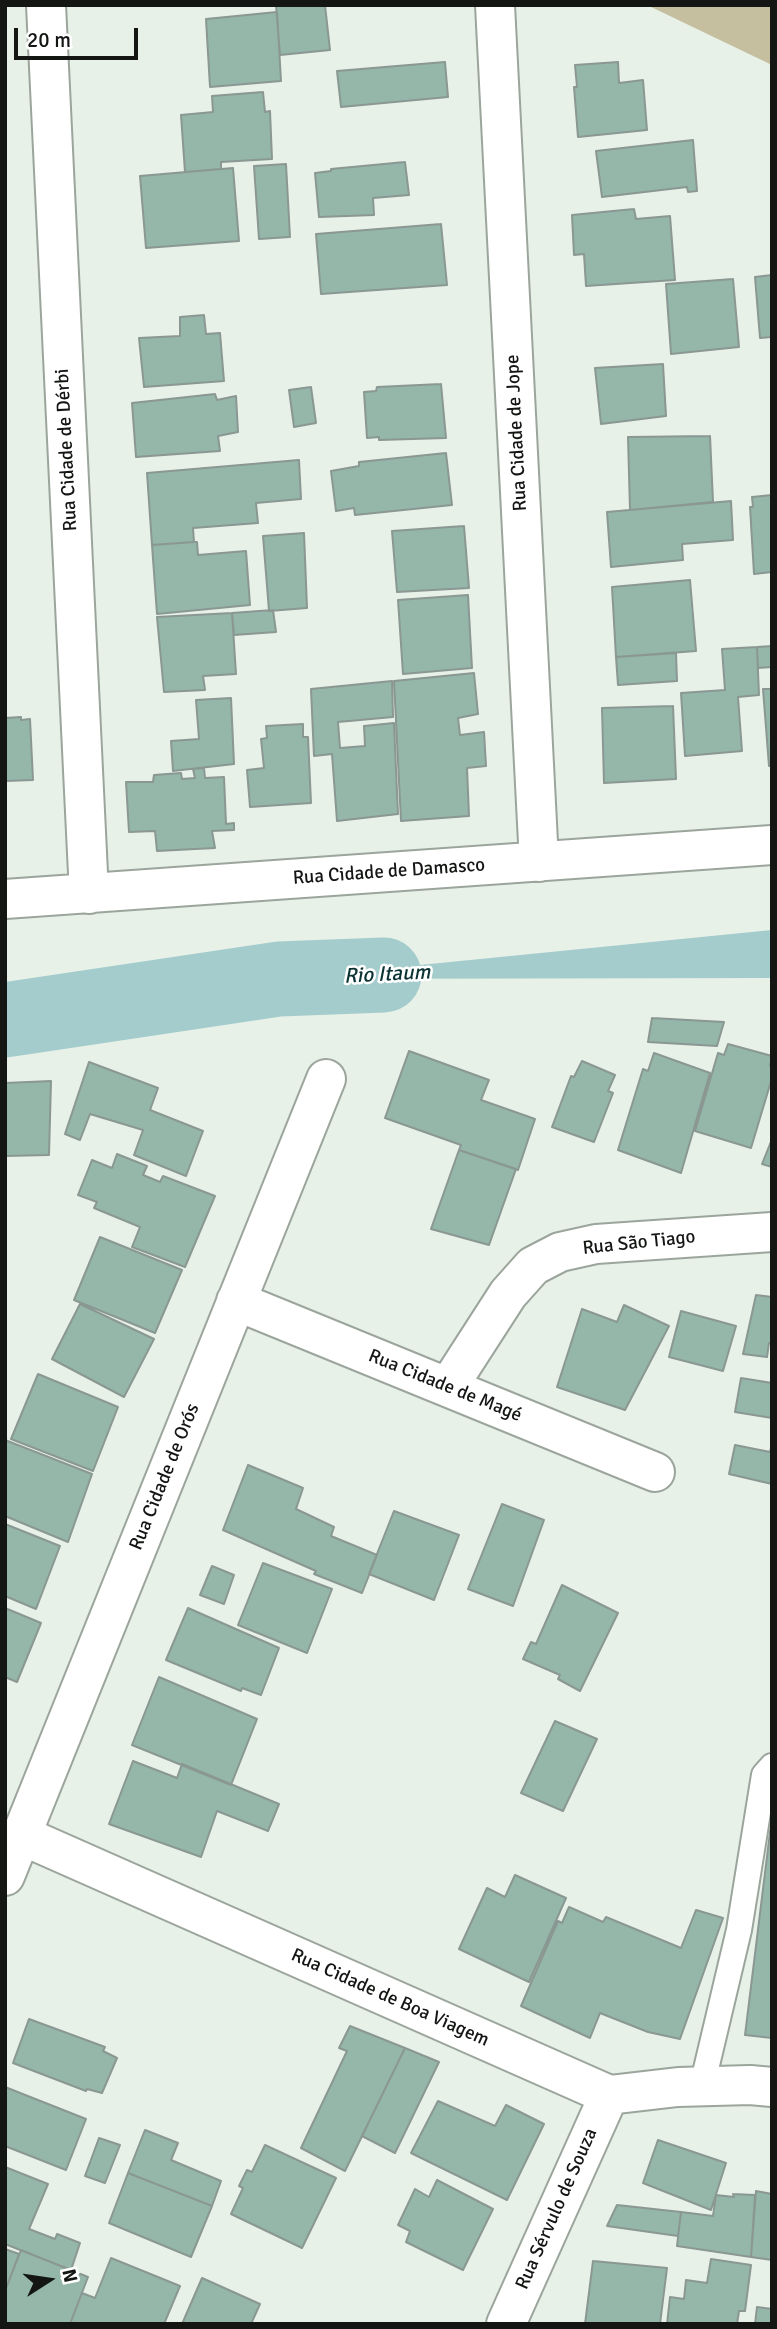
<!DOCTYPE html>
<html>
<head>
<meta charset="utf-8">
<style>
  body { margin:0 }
  #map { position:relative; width:777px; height:2329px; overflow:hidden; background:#e7f1e8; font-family:Signika,sans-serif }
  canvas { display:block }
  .frame { position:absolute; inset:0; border:7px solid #131613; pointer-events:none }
  .north { position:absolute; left:14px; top:2245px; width:70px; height:70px; -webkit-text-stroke:5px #fff; paint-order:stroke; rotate:78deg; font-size:19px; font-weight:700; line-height:28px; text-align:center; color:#131613 }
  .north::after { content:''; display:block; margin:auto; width:24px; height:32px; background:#131613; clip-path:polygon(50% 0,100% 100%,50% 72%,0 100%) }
  .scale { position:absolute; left:14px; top:28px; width:124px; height:32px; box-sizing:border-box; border:4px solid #131613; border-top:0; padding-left:9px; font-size:21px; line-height:24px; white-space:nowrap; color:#131613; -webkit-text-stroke:5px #fff; paint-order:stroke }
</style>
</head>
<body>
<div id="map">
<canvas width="777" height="2329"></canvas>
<div class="frame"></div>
<div class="north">N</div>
<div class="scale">20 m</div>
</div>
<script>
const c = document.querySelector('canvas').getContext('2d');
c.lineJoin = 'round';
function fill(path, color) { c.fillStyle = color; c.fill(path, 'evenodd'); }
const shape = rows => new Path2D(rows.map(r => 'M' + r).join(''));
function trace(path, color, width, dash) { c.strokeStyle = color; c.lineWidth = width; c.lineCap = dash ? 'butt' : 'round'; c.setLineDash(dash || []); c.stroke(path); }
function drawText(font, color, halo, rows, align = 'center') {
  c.font = font + ' Signika,sans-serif'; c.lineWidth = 5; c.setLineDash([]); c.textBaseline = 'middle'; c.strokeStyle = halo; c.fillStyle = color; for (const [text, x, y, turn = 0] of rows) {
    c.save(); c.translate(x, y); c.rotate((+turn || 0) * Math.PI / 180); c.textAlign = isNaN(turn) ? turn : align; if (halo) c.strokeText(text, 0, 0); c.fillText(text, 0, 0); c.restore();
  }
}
const forest = shape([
  [647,5,772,5,772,65]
]);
const water = shape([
  [772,930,772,978,279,979]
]);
const river = shape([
  [5,1020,279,979,384,975]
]);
const building = shape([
  [276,5,325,5,330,50,280,55,276,5],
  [277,12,281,81,210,87,206,19,277,12],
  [445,62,448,97,341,107,337,71,445,62],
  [618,62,619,83,643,80,647,130,578,137,574,87,577,87,575,65,618,62],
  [263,92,265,112,270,111,272,159,221,162,221,169,185,172,181,115,213,112,212,96,263,92],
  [693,140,697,191,688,192,687,187,602,197,596,151,693,140],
  [405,162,409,195,373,198,374,215,319,217,315,173,331,171,331,169,405,162],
  [286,164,290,237,259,239,254,166,286,164],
  [233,168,239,241,146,248,140,176,233,168],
  [634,209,636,219,670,216,675,280,586,286,584,254,574,255,572,215,634,209],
  [441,224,447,285,321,294,316,234,441,224],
  [772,275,772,337,760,338,755,277,772,275],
  [733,279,739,347,671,354,666,284,733,279],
  [204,315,206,334,220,333,224,381,144,387,139,338,180,336,180,317,204,315],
  [663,364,666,416,601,424,595,368,663,364],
  [441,384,446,438,379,440,379,437,367,438,364,392,376,391,377,387,441,384],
  [311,387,316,423,294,427,289,390,311,387],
  [215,394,217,400,236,396,238,432,218,436,220,451,136,457,132,403,215,394],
  [710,436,713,502,630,510,628,437,710,436],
  [446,453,452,505,355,515,354,508,336,511,331,471,359,466,359,462,446,453],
  [299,460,301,499,256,503,258,523,193,528,194,542,152,545,147,473,299,460],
  [772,495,772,572,754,574,750,507,753,507,752,497,772,495],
  [731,501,733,540,682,544,683,560,611,567,607,512,731,501],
  [464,526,469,588,397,592,392,531,464,526],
  [304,533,307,608,269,611,263,536,304,533],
  [194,542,197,542,198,555,246,551,250,605,157,614,152,545,194,542],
  [690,580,696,651,616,657,612,587,690,580],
  [468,595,472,668,403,674,398,600,468,595],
  [273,610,276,632,234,635,232,613,273,610],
  [232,613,236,674,203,676,205,690,164,692,157,617,232,613],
  [772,646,772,667,758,668,757,647,772,646],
  [757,647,759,695,738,697,742,751,685,756,681,693,725,690,722,649,757,647],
  [676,653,677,681,618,685,616,657,676,653],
  [474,673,478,714,458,718,460,735,484,732,486,766,467,768,469,816,401,821,394,681,474,673],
  [392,681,393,717,338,722,340,748,365,746,364,726,394,723,398,814,337,821,332,754,314,756,311,689,392,681],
  [763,689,772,689,772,766,769,766,763,689],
  [231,698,234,764,173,771,171,741,199,739,196,700,231,698],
  [673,706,676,779,604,783,602,708,673,706],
  [21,717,21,720,30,719,33,780,5,781,5,718,21,717],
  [303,724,303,737,308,737,311,803,250,807,247,770,264,768,261,739,267,738,266,726,303,724],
  [204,768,205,778,224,777,226,824,234,823,234,830,212,831,215,848,157,851,155,831,129,832,126,782,153,782,154,775,181,773,182,779,195,778,193,769,204,768],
  [652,1018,724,1022,717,1046,648,1042,652,1018],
  [728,1044,772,1056,770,1066,772,1066,772,1078,751,1148,695,1131,718,1053,724,1055,728,1044],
  [409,1051,489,1080,481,1100,535,1119,518,1170,459,1150,461,1145,385,1118,409,1051],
  [654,1053,710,1073,681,1173,618,1150,643,1069,648,1071,654,1053],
  [582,1061,615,1075,608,1091,613,1093,594,1142,552,1127,571,1076,574,1077,582,1061],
  [89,1062,158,1088,150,1110,203,1131,186,1176,134,1155,143,1130,90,1114,80,1140,65,1134,89,1062],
  [51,1081,49,1155,5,1156,5,1083,51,1081],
  [772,1139,772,1167,762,1164,772,1139],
  [459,1150,516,1169,489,1245,431,1229,459,1150],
  [117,1154,147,1166,143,1175,160,1182,163,1176,215,1196,185,1267,132,1247,140,1227,94,1208,97,1202,78,1195,92,1160,112,1168,117,1154],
  [100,1237,182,1270,155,1333,74,1300,100,1237],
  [756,1295,772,1297,772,1343,769,1343,767,1357,743,1354,756,1295],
  [80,1304,154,1339,124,1397,52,1359,80,1304],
  [624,1305,669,1326,625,1410,557,1387,582,1309,617,1322,624,1305],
  [681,1311,736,1326,723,1371,669,1357,681,1311],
  [38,1374,118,1407,93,1471,11,1439,38,1374],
  [741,1378,772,1383,772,1418,735,1412,741,1378],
  [5,1440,92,1474,68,1542,5,1516,5,1440],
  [772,1444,772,1484,729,1474,735,1445,770,1452,772,1444],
  [248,1465,303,1488,296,1509,334,1527,331,1536,377,1555,362,1593,314,1574,316,1571,223,1530,248,1465],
  [502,1504,544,1520,513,1606,468,1589,502,1504],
  [394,1511,459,1535,434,1600,369,1574,394,1511],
  [5,1524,60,1546,36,1609,5,1596,5,1524],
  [263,1563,332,1589,307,1653,238,1625,263,1563],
  [212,1566,234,1575,224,1604,200,1595,212,1566],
  [562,1585,618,1613,580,1691,558,1679,560,1675,523,1659,531,1642,536,1644,562,1585],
  [5,1608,41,1623,17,1682,5,1677,5,1608],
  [188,1608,279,1648,261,1695,242,1688,241,1691,166,1660,188,1608],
  [159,1677,257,1719,231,1785,132,1745,159,1677],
  [555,1721,597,1739,563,1811,521,1793,555,1721],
  [133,1761,177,1778,182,1764,279,1804,268,1831,217,1811,201,1857,109,1824,133,1761],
  [772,1816,772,2038,745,2035,772,1816],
  [515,1875,566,1898,529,1982,459,1949,487,1888,505,1897,515,1875],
  [569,1907,603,1922,606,1917,681,1948,696,1910,723,1918,680,2039,648,2032,600,2013,590,2038,521,2006,558,1921,562,1923,569,1907],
  [29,2019,105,2047,103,2051,117,2058,102,2093,87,2089,86,2091,13,2063,29,2019],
  [350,2026,405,2048,345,2171,301,2148,347,2051,339,2048,350,2026],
  [405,2048,439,2062,395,2153,362,2136,405,2048],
  [5,2087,86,2119,66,2170,5,2146,5,2087],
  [438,2101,495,2126,506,2105,544,2124,507,2200,411,2153,438,2101],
  [145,2130,178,2143,171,2160,221,2181,212,2206,128,2173,145,2130],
  [99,2138,120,2145,105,2183,85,2176,99,2138],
  [658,2140,726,2163,711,2210,643,2183,658,2140],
  [265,2145,336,2178,302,2248,231,2214,243,2188,239,2186,247,2170,252,2172,265,2145],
  [5,2167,48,2184,29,2229,55,2239,57,2234,80,2243,71,2270,5,2244,5,2167],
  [128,2173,212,2206,191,2257,109,2223,128,2173],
  [437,2180,493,2209,463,2270,406,2242,410,2231,398,2225,415,2189,429,2197,437,2180],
  [756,2191,772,2194,772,2260,751,2257,756,2191],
  [733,2194,755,2195,751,2257,677,2246,681,2212,713,2216,716,2195,734,2197,733,2194],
  [617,2205,681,2212,678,2236,607,2226,617,2205],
  [5,2249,19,2254,5,2291,5,2249],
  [21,2250,88,2277,70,2324,5,2324,5,2291,21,2250],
  [111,2258,180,2286,164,2324,70,2324,82,2293,95,2298,111,2258],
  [711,2259,751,2265,745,2311,739,2311,737,2324,667,2324,670,2297,684,2299,686,2280,707,2283,711,2259],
  [593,2261,667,2268,660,2324,585,2324,593,2261],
  [202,2278,260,2304,251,2324,182,2324,202,2278],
  [757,2307,772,2309,772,2324,755,2324,757,2307]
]);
const lane = shape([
  [702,2086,739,1930,764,1775,772,1766]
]);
const street = shape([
  [46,5,89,894],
  [495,5,539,862],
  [5,899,772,845],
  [236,1301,655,1472],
  [448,1387,508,1294,533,1266,560,1252,596,1244,772,1232],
  [21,1835,609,2095,678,2087,750,2085,772,2087],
  [5,1876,326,1079],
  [506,2324,609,2095]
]);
const streetNames = [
  ["Rua Cidade de Jope",517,433,-93],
  ["Rua Cidade de Dérbi",67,450,-93],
  ["Rua Cidade de Damasco",389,872,-4],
  ["Rua São Tiago",639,1243,-6],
  ["Rua Cidade de Magé",445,1386,22],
  ["Rua Cidade de Orós",165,1477,-68],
  ["Rua Cidade de Boa Viagem",390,1998,24],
  ["Rua Sérvulo de Souza",557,2209,-66]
];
const waterNames = [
  ["Rio Itaum",387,975,-3]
];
fill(forest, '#c5be9f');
fill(water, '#a4cccc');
trace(river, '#a4cccc', 75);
fill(building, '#94b7aa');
trace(building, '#8a9792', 2);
trace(lane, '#9ba59c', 28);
trace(street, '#9ba59c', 42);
trace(lane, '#fff', 24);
trace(street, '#fff', 38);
drawText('19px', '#131613', '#fff', streetNames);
drawText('italic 21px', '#0b3334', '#fff', waterNames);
</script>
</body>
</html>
